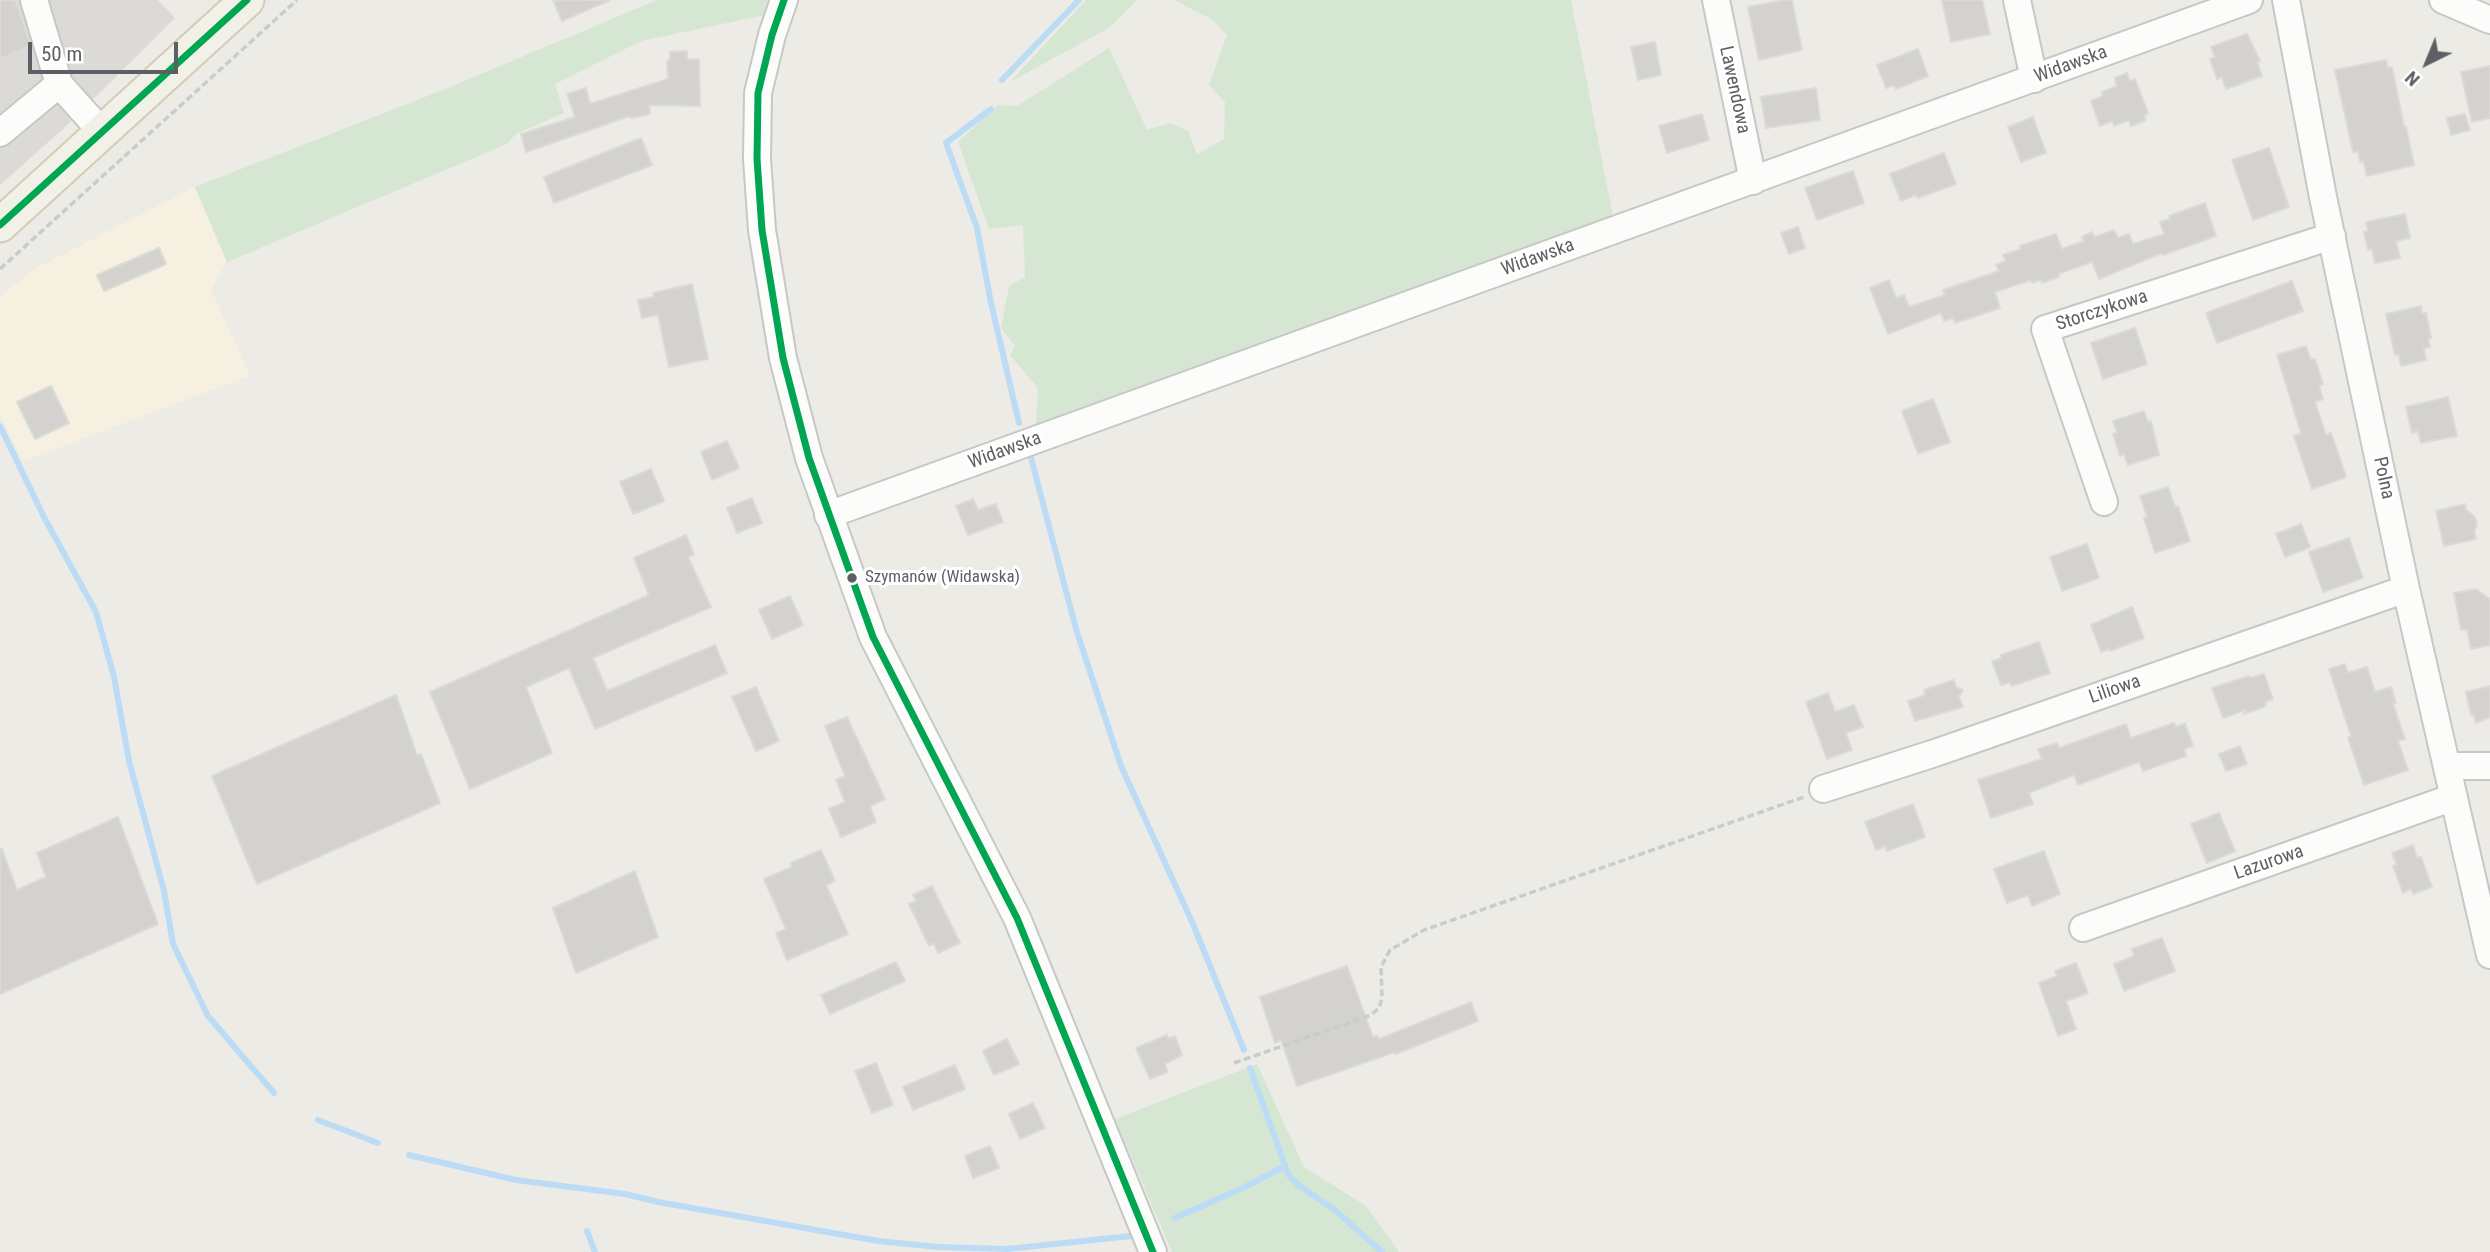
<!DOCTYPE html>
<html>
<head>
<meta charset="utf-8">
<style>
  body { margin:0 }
  #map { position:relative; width:2490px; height:1252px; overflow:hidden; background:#ecebe6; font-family:"Roboto Condensed",sans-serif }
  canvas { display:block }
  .north { position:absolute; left:2392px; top:28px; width:70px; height:70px; -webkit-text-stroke:5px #fff; paint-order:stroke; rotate:223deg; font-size:19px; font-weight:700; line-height:28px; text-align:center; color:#5c5f64 }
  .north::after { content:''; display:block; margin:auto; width:24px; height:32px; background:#5c5f64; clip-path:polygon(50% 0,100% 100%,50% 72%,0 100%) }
  .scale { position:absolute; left:28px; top:42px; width:150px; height:32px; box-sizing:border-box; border:4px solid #5c5f64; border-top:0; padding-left:9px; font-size:21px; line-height:24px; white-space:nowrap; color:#5c5f64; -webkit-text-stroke:5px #fff; paint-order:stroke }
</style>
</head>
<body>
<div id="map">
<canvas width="2490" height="1252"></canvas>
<div class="north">N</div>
<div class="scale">50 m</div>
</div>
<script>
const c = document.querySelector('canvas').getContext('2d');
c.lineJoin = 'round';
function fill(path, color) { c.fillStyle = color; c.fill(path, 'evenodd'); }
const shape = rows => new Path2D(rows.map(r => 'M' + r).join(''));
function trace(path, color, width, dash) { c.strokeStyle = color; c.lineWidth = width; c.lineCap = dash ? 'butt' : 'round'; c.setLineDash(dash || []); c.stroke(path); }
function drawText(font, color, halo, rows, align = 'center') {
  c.font = font + ' "Roboto Condensed",sans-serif'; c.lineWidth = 6; c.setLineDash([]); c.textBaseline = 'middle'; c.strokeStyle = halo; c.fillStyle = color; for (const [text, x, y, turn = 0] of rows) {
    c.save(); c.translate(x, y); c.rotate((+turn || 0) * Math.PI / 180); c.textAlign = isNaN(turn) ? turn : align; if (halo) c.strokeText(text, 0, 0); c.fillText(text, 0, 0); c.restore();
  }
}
const commercial = shape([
  [195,187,227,262,211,290,250,376,24,461,0,416,0,297,32,270]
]);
const industrial = shape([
  [0,0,158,0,175,18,63,129,0,185]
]);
const green = shape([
  [657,0,770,0,765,15,641,41,555,84,564,113,516,134,507,144,227,262,195,187,443,90],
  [1086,0,1137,0,1109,28,1010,82],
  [1174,0,1571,0,1613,217,1036,425,1038,388,1010,355,1015,346,1001,328,1009,286,1025,277,1023,225,989,229,958,142,998,105,1017,106,1109,48,1147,130,1170,123,1188,131,1197,154,1224,139,1225,102,1209,85,1227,35,1211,19],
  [1257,1064,1304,1167,1366,1206,1399,1252,1172,1252,1115,1119]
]);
const stream = shape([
  [1002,80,1079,0],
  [991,109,946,143,977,228,991,303,1019,423],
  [0,426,45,519,96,612,114,677,129,761,164,891,173,944,208,1016,274,1093],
  [1030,454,1076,629,1121,766,1193,924,1244,1050],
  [1250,1068,1288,1174,1297,1184,1336,1211,1382,1252],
  [318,1120,378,1143],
  [409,1155,516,1180,625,1194,658,1202,878,1241,938,1247,1007,1249,1131,1236],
  [1175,1218,1247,1186,1285,1166],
  [587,1231,595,1252]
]);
const building = shape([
  [0,0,15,0,31,45,0,59,0,0],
  [553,0,610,0,562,21,553,0],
  [1784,0,1792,0,1802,50,1759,60,1748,7,1784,0],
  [1942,0,1982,0,1990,34,1951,42,1942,0],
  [2247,34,2260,61,2257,62,2262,76,2226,89,2222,77,2217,79,2210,59,2215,57,2211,47,2247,34],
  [1655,42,1661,75,1638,80,1631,47,1655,42],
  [1918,49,1928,76,1896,89,1894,85,1886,88,1877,65,1918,49],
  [687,51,687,60,699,59,700,106,649,105,650,114,631,118,630,116,526,152,521,134,575,117,567,94,586,88,590,104,668,79,667,60,670,60,670,52,687,51],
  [2386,60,2388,68,2392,67,2404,127,2406,127,2414,165,2367,176,2363,161,2360,162,2358,151,2353,152,2335,70,2386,60],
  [2490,66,2490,118,2472,122,2461,72,2490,66],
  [2127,73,2130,81,2135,79,2148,113,2144,115,2146,120,2131,126,2129,120,2114,126,2113,121,2100,126,2091,101,2103,96,2102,92,2117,86,2115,78,2127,73],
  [1816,88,1820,120,1766,128,1761,97,1816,88],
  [1702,114,1709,140,1667,153,1659,126,1702,114],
  [2465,114,2470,130,2451,135,2447,118,2465,114],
  [2033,117,2046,153,2021,162,2008,127,2033,117],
  [641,138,652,165,554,203,544,177,641,138],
  [2269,148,2289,207,2253,220,2232,160,2269,148],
  [1944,153,1956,184,1918,198,1916,195,1901,201,1890,174,1944,153],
  [1853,171,1864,203,1817,220,1805,188,1853,171],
  [2205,203,2216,236,2163,255,2162,253,2099,279,2092,262,2058,274,2059,277,2042,283,2041,280,2032,283,2031,280,1995,292,2000,308,1955,323,1953,318,1944,321,1941,313,1888,334,1870,288,1889,280,1896,298,1904,295,1909,307,1945,295,1943,290,1999,271,1996,265,2006,261,2003,255,2021,249,2020,246,2056,234,2062,249,2084,241,2082,237,2092,232,2095,237,2114,230,2118,238,2129,234,2133,244,2164,234,2160,222,2170,219,2169,216,2205,203],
  [2405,214,2410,238,2396,241,2400,258,2375,263,2372,249,2368,250,2364,232,2368,231,2366,222,2405,214],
  [1798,227,1805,248,1789,254,1781,233,1798,227],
  [159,248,166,264,104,291,97,275,159,248],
  [2292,281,2303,311,2217,343,2206,313,2292,281],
  [692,284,708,359,669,367,658,315,642,318,638,300,654,297,653,293,692,284],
  [2421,306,2422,314,2426,313,2431,338,2428,339,2430,347,2424,348,2426,360,2401,366,2399,354,2395,355,2386,314,2421,306],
  [2135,328,2147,364,2103,379,2091,343,2135,328],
  [2306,346,2311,360,2315,359,2323,384,2319,386,2323,399,2315,402,2326,435,2331,433,2346,477,2312,489,2294,436,2301,433,2277,355,2306,346],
  [51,386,69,423,35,439,17,402,51,386],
  [2448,397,2457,436,2421,443,2418,431,2412,433,2406,407,2448,397],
  [1933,399,1950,442,1918,454,1902,411,1933,399],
  [2144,411,2148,422,2151,421,2159,455,2128,465,2124,454,2120,456,2113,434,2117,433,2113,421,2144,411],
  [727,441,739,468,712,480,701,452,727,441],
  [651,469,664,501,633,514,620,482,651,469],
  [2168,487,2175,507,2178,506,2190,541,2155,553,2144,518,2147,517,2140,496,2168,487],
  [752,498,762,523,737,533,727,508,752,498],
  [973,499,978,510,996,504,1003,522,968,535,956,506,973,499],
  [2465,504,2466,510,2475,517,2477,526,2474,530,2476,539,2444,546,2436,511,2465,504],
  [2301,524,2310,547,2285,557,2276,534,2301,524],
  [686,535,694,554,688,557,711,607,593,658,607,691,715,645,727,673,595,729,569,668,526,687,552,753,470,789,430,692,649,595,634,558,686,535],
  [2349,538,2363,578,2323,592,2309,552,2349,538],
  [2087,544,2099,578,2062,591,2050,557,2087,544],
  [2476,589,2490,599,2490,645,2471,649,2467,629,2461,630,2454,593,2476,589],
  [790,596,803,625,772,639,759,610,790,596],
  [2132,607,2144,638,2110,651,2109,649,2101,652,2091,625,2132,607],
  [2039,642,2050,673,2012,686,2010,682,2001,685,1992,661,2002,658,2001,655,2039,642],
  [2345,664,2348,673,2367,667,2375,692,2391,687,2396,703,2393,704,2405,739,2398,741,2408,770,2364,785,2348,738,2351,736,2329,669,2345,664],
  [2264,674,2273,699,2265,702,2266,706,2244,714,2245,710,2223,718,2212,688,2249,676,2250,678,2264,674],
  [1954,680,1956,687,1963,690,1959,697,1963,707,1915,721,1908,701,1925,695,1924,690,1954,680],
  [2490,686,2490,717,2476,723,2474,714,2471,715,2466,692,2490,686],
  [756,687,779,741,756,751,732,697,756,687],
  [1828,693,1835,712,1854,705,1863,727,1846,733,1852,750,1827,759,1806,702,1828,693],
  [396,695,417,755,421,754,440,803,257,884,212,776,396,695],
  [847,717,885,799,870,806,876,822,841,837,829,809,845,802,836,780,845,776,825,726,847,717],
  [2174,723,2176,727,2185,723,2193,746,2184,749,2186,756,2143,771,2139,762,2078,785,2074,775,2029,793,2033,804,1991,818,1978,780,2042,759,2038,749,2057,743,2059,748,2126,724,2131,738,2174,723],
  [2240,746,2247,764,2226,771,2219,754,2240,746],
  [1913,804,1925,837,1887,851,1886,846,1876,850,1865,822,1913,804],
  [2219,813,2235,851,2207,863,2191,824,2219,813],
  [118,817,158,924,0,994,0,849,2,849,17,890,46,877,37,853,118,817],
  [2413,845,2417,858,2421,857,2432,887,2413,894,2411,889,2403,893,2393,866,2397,865,2392,853,2413,845],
  [821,850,835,881,826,885,848,934,787,960,776,933,786,929,764,879,792,867,791,863,821,850],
  [2044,851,2060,894,2032,906,2028,895,2007,903,1994,869,2044,851],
  [635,871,658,937,576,973,553,908,635,871],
  [932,886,960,943,938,953,934,943,929,946,909,904,916,901,913,895,932,886],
  [2162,938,2175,971,2124,991,2114,964,2134,956,2132,949,2162,938],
  [896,962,905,981,830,1014,821,995,896,962],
  [2076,963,2088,993,2066,1001,2076,1029,2058,1036,2039,983,2057,976,2055,971,2076,963],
  [1347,966,1373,1037,1377,1036,1379,1039,1471,1002,1478,1021,1396,1054,1395,1052,1297,1086,1281,1040,1275,1043,1260,997,1347,966],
  [1167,1035,1168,1039,1175,1036,1182,1055,1165,1064,1168,1072,1150,1079,1136,1048,1167,1035],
  [1007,1039,1019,1064,994,1075,983,1051,1007,1039],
  [876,1063,893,1105,872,1113,855,1071,876,1063],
  [955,1065,965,1089,913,1110,903,1087,955,1065],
  [1033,1103,1045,1128,1020,1139,1009,1114,1033,1103],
  [990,1146,999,1168,973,1178,965,1156,990,1146]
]);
const path = shape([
  [0,269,297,0],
  [1234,1063,1371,1015,1379,1008,1382,998,1381,967,1390,950,1424,930,1804,797]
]);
const minor = shape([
  [34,0,59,84],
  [784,0,772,35,758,93,757,159,762,230,783,358,809,458,873,637,1017,918,1153,1252],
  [1716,0,1753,181],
  [2017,0,2034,79],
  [2286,0,2323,197,2406,589,2490,955],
  [2443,0,2490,20],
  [0,133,59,84,102,132],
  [2104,502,2045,329,2332,236],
  [828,515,2249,0],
  [2447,766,2490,766],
  [1823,789,1935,753,2406,589],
  [2083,928,2454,797]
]);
const major = shape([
  [0,225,247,0]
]);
const bus1 = shape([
  [784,0,772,35,758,93,757,159,762,230,783,358,809,458,873,637,1017,918,1153,1252],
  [0,225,247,0]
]);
const markers = [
  [852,578,6,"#5c5f64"]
];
const busNames = [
  ["Szymanów (Widawska)",865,578]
];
const streetNames = [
  ["Widawska",2071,65,-20],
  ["Lawendowa",1734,90,78],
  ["Widawska",1538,258,-20],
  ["Storczykowa",2102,311,-18],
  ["Widawska",1005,451,-20],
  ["Polna",2383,478,78],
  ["Liliowa",2115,690,-19],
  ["Lazurowa",2269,863,-19]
];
fill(commercial, '#f5f0e0');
fill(industrial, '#dcdad6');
fill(green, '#d5e7d2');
trace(stream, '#bcdcf5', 6);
fill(building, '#d3d2cf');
trace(building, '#dbdad6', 2);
trace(minor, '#c7c7c7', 30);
trace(major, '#d3cbb5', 37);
trace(path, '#c9ccca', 3.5, [7, 3.5]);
trace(minor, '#fcfcfb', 26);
trace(major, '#f2f1e8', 33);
trace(bus1, '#00a651', 7);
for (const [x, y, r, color] of markers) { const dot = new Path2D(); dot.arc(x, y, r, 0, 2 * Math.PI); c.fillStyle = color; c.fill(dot); trace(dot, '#fff', 2.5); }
drawText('17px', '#5c5f64', '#fff', busNames, 'left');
drawText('19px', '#5c5f64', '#fff', streetNames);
</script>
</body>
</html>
